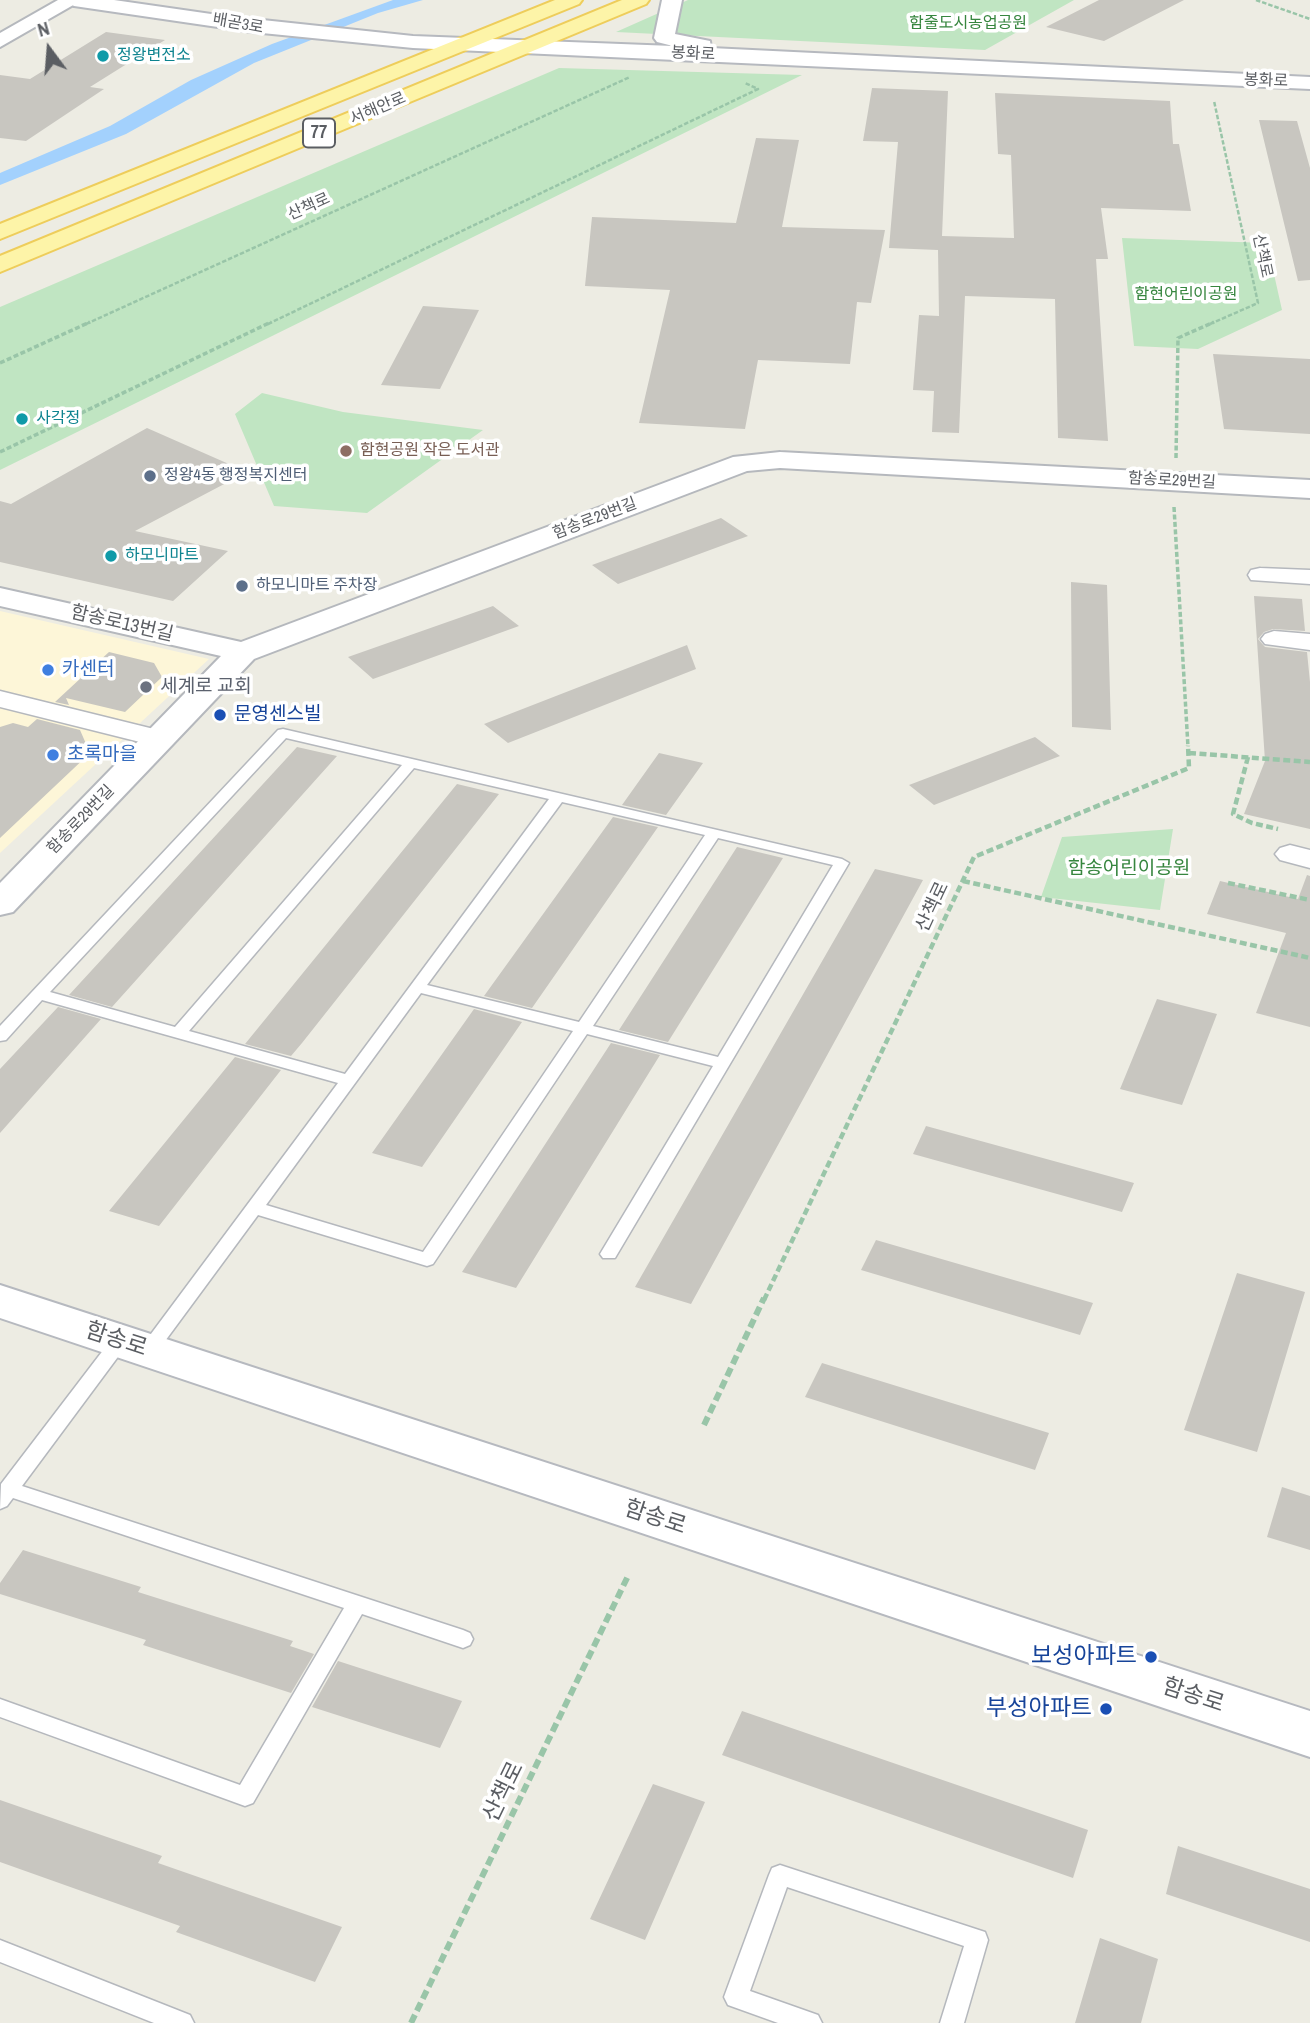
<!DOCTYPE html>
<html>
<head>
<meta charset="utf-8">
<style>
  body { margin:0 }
  #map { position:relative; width:1310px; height:2023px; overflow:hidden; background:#edece3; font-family:"Archivo Narrow",sans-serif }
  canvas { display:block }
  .north { position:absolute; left:14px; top:14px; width:70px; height:70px; -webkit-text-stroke:5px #fff; paint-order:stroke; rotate:344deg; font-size:19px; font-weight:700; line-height:28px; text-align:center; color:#5b5e63 }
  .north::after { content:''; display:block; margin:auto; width:24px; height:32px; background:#5b5e63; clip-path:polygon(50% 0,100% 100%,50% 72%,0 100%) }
</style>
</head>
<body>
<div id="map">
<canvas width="1310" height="2023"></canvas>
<div class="north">N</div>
</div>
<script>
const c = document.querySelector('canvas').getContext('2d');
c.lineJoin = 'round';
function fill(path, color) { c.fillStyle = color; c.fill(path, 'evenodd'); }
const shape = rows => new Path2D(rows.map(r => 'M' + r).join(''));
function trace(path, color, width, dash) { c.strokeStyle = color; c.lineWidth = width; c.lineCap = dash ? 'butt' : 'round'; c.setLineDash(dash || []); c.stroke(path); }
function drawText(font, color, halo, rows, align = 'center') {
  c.font = font + ' "Archivo Narrow","Noto Sans KR",sans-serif'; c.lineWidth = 7; c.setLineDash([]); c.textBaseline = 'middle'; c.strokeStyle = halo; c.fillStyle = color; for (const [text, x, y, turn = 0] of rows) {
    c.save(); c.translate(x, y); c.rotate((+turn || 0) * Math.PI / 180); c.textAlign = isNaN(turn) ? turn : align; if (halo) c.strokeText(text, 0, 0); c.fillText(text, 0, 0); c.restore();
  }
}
const commercial = shape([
  [0,611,209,659,0,853]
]);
const green = shape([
  [688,0,1074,0,985,50,616,32],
  [559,68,802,75,0,470,0,307],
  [1122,238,1267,243,1282,310,1198,349,1134,346],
  [262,393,343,412,483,430,367,513,274,506,235,414],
  [1173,829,1160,910,1041,897,1062,837]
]);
const water = shape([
  [393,0,423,0,378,13,254,63,126,134,0,185,0,173,110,126,191,80,272,44]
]);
const building = shape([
  [1099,0,1184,0,1104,41,1046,27],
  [106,32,165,40,90,87,104,89,26,141,0,138,0,75,30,79],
  [872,88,948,91,942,236,1014,238,1011,155,998,154,995,93,1170,101,1173,144,1179,144,1191,211,1101,208,1108,259,1096,259,1108,441,1058,438,1055,299,965,296,959,433,932,432,934,391,913,390,919,315,939,316,938,250,889,248,898,142,863,141],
  [1259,120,1297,121,1310,168,1310,280,1298,281],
  [756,138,799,140,782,227,885,230,871,303,857,302,850,364,758,360,745,429,639,423,670,290,585,286,592,217,736,223],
  [423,306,479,310,440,389,381,385],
  [1213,354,1310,359,1310,434,1224,429],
  [147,428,247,472,135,531,228,551,173,601,0,562,0,501,11,504],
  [721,518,748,536,618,584,592,565],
  [1071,582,1107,585,1111,730,1072,727],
  [1254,596,1302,599,1305,631,1273,629,1264,632,1258,639,1265,647,1307,652,1310,682,1310,829,1244,814,1265,761],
  [493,606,519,626,373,679,348,657],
  [687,645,696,669,508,743,484,724],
  [109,652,154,663,162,677,125,712,66,698,69,705,55,702],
  [37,719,80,730,90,753,0,838,0,727,13,723,28,727],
  [1035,737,1060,756,934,805,909,785],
  [297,747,337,756,112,1007,69,995],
  [659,753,703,763,666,815,622,805],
  [457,784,499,794,302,1043,291,1056,245,1044],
  [613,817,658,827,532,1008,484,996],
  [737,847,783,858,668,1042,619,1030],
  [875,869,923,880,691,1304,635,1287],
  [1307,875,1310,876,1310,1027,1256,1013,1286,933,1207,914,1220,881,1298,899],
  [1157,999,1217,1014,1182,1105,1120,1089],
  [58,1007,101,1019,0,1133,0,1069],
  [474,1009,522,1022,422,1167,372,1153],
  [611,1043,660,1055,516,1288,462,1272],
  [235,1057,281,1070,159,1226,109,1211],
  [926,1126,1134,1183,1122,1212,913,1154],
  [876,1240,1093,1303,1080,1335,861,1270],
  [1237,1273,1305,1292,1257,1452,1184,1430],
  [822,1363,1049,1433,1035,1470,805,1397],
  [1282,1487,1310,1496,1310,1550,1267,1537],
  [23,1550,141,1587,138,1592,293,1641,290,1646,314,1654,291,1693,143,1645,146,1640,0,1594,0,1583],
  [338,1661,462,1701,440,1748,312,1707],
  [742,1711,1088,1830,1073,1878,722,1755],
  [653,1784,705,1802,645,1940,590,1919],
  [0,1800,162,1856,158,1863,342,1927,315,1982,176,1932,180,1926,0,1862],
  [1178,1846,1310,1889,1310,1942,1166,1894],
  [1100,1938,1158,1959,1141,2023,1075,2023]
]);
const pathFar3 = shape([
  [1256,0,1310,19],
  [86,324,630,77],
  [268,324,758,89,745,83],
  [1210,324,1258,303,1214,101]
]);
const pathFar2 = shape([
  [0,363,90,322],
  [0,452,271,322],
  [1176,458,1178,338,1214,322],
  [1174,507,1188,747]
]);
const pathFar1 = shape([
  [1189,753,1310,762],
  [1248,757,1233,814,1252,823,1278,829],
  [963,881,1310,958],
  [1228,883,1310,900],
  [764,1300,974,857,1189,768,1188,745]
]);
const path = shape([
  [704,1425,764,1298],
  [411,2023,628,1576]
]);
const service = shape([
  [283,729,842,859,849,863,615,1258,603,1258,600,1254,713,1066,587,1034,433,1264,427,1266,258,1215,154,1356,148,1358,142,1356,139,1351,142,1346,338,1083,42,1000,6,1040,0,1041,0,1026,278,730,283,729],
  [286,738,402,765,175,1027,50,992,286,738],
  [414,768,549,799,345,1074,189,1031,414,768],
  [562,802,705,835,579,1022,427,985,562,802],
  [718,838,833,865,718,1057,593,1026,718,838],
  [421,993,573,1031,423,1252,266,1205,421,993],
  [120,1334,126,1336,129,1341,126,1346,22,1486,463,1630,470,1633,473,1639,470,1645,463,1648,362,1614,253,1803,245,1806,0,1717,0,1699,240,1785,344,1608,13,1498,7,1506,0,1509,1,1484,114,1336,120,1334],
  [780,1865,985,1932,988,1940,964,2023,940,2023,964,1946,787,1887,750,1991,818,2015,822,2023,778,2023,728,2005,724,1997,769,1875,772,1868,780,1865],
  [0,1940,190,2015,194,2023,154,2023,0,1962,0,1940]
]);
const minor = shape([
  [1260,568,1310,570,1310,584,1251,580,1248,575,1251,570,1260,568],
  [1274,631,1310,634,1310,650,1265,644,1261,639,1265,634,1274,631],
  [0,691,170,733,174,739,170,745,160,747,0,707,0,691],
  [1290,845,1310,850,1310,868,1280,860,1275,854,1280,848,1290,845]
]);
const tertiary = shape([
  [58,0,82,0,0,47,0,33,58,0],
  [780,452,1310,480,1310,498,780,468,747,471,254,659,13,912,0,915,0,883,221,656,0,606,0,588,241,642,733,457,780,452]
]);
const secondary = shape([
  [64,0,114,0,225,16,413,36,673,46,657,42,654,38,662,0,682,0,675,34,710,41,711,48,1310,77,1310,89,413,48,252,32,74,6,64,0],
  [0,1285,1310,1711,1310,1757,0,1318,0,1285]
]);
const primary = shape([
  [555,0,582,0,579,4,0,239,0,224,555,0],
  [622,0,649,0,646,4,0,272,0,256,622,0]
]);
const markers = [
  [103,56,7,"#0f9aa8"],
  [22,419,7,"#0f9aa8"],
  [346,451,7,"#8d6e63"],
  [150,476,7,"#5c6f8a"],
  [111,556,7,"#0f9aa8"],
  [242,586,7,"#5c6f8a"],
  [48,670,7,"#3f7fe0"],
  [146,687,7,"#6b7280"],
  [220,715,7,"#1a4fb4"],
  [53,755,7,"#3f7fe0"],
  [1151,1657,7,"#1a4fb4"],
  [1106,1709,7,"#1a4fb4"]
];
const farStreetnames = [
  ["배곧3로",238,24,10],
  ["봉화로",693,54,3],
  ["봉화로",1266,81,2],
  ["서해안로",378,109,-23],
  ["산책로",309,207,-24],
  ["산책로",1262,256,78],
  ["함송로29번길",1172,481,3],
  ["함송로29번길",595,519,-21],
  ["함송로29번길",81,820,-46]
];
const farParknames = [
  ["함줄도시농업공원",968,24],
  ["함현어린이공원",1186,295]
];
const farCulturenames = [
  ["정왕변전소",117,56],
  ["사각정",36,419],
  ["하모니마트",125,556]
];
const farEducationnames = [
  ["함현공원 작은 도서관",360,451]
];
const farServicenames = [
  ["정왕4동 행정복지센터",164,476],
  ["하모니마트 주차장",256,586]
];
const shields = [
  [319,133,32]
];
const shieldNames = [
  ["77",319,133]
];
const streetNames = [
  ["함송로13번길",122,624,13],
  ["산책로",933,907,-65]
];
const shopNames = [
  ["카센터",62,670],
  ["초록마을",67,755]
];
const worshipNames = [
  ["세계로 교회",160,687]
];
const transitNames = [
  ["문영센스빌",234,715]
];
const parkNames = [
  ["함송어린이공원",1129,869]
];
const nearStreetnames = [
  ["함송로",116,1340,18],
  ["함송로",655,1518,18],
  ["함송로",1193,1696,18],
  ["산책로",504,1792,-64]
];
const nearTransitnames = [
  ["보성아파트",1137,1657],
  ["부성아파트",1092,1709]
];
fill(commercial, '#fdf6d8');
fill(green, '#c0e5c2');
fill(water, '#a3d1fd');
fill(building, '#c8c6c0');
trace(service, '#b5b8bd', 3);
trace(minor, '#b5b8bd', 3);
trace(tertiary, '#b5b8bd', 4);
trace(secondary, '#b6b9bf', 4);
trace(primary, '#eecd5b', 4);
trace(pathFar3, '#99c5a8', 2.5, [4.5, 2]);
trace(pathFar2, '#99c5a8', 3.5, [5, 2.5]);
trace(pathFar1, '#99c5a8', 4.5, [7, 3.5]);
trace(path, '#99c5a8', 6, [9, 4.5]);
fill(service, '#fff');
fill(minor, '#fff');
fill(tertiary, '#fff');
fill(secondary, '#fff');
fill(primary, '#fdf4a8');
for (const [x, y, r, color] of markers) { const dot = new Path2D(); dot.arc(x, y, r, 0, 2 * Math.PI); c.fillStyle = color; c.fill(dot); trace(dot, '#fff', 2.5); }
drawText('16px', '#5b5e63', '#fff', farStreetnames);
drawText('16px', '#37863f', '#fff', farParknames);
drawText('16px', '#0d838f', '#fff', farCulturenames, 'left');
drawText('16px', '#785e54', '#fff', farEducationnames, 'left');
drawText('16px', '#4e5e75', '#fff', farServicenames, 'left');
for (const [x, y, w] of shields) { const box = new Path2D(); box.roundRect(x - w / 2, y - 14.5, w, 29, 5); c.fillStyle = '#fff'; c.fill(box); trace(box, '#5b5e63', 2); }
drawText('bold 18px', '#5b5e63', null, shieldNames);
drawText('19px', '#5b5e63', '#fff', streetNames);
drawText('19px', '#366cbe', '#fff', shopNames, 'left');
drawText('19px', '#5b616d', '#fff', worshipNames, 'left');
drawText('19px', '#164399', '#fff', transitNames, 'left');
drawText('19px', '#37863f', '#fff', parkNames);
drawText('23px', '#5b5e63', '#fff', nearStreetnames);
drawText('23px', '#164399', '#fff', nearTransitnames, 'right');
</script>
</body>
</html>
